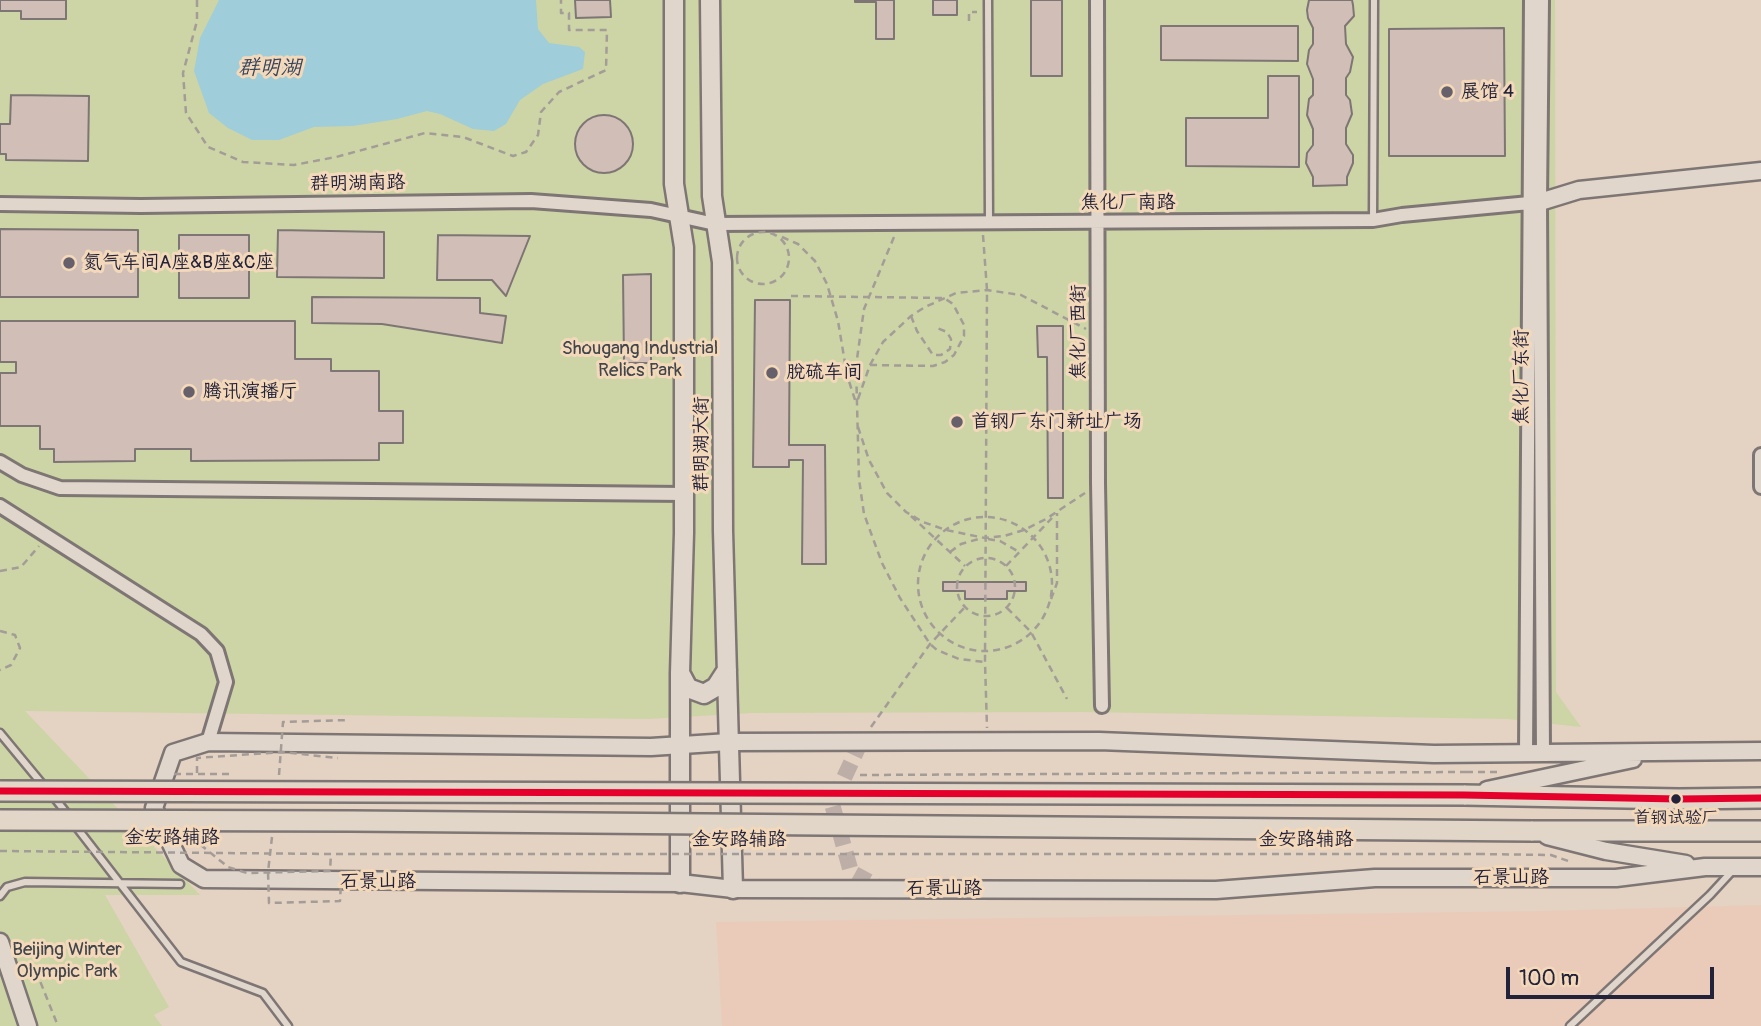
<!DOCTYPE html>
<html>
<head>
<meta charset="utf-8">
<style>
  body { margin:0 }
  #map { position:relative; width:1761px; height:1026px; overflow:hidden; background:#e4d2c3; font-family:Pangolin,sans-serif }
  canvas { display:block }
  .scale { position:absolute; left:1506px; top:967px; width:208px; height:32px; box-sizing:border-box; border:4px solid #22223b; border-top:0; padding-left:9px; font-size:21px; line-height:24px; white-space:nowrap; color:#22223b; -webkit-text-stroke:5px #f4d8ba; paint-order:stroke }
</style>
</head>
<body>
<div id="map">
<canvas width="1761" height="1026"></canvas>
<div class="scale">100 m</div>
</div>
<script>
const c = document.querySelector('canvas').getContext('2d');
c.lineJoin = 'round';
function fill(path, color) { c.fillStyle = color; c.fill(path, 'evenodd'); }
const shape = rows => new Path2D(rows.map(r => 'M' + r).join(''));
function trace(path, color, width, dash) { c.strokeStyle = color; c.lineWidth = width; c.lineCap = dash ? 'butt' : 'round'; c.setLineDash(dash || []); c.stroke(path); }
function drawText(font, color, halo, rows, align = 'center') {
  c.font = font + ' Pangolin,"LXGW WenKai TC",sans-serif'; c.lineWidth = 6; c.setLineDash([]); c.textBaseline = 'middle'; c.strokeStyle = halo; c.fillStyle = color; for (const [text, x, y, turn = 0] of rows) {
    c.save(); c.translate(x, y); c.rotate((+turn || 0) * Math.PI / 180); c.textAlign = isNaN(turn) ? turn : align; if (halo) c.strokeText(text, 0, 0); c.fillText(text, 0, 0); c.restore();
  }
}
const built = shape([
  [1761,905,1761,1026,722,1026,716,922,1543,911]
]);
const green = shape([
  [0,0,1555,0,1556,692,1581,727,1508,719,1082,712,752,713,648,719,25,711,200,895,105,895,169,1007,154,1015,162,1026,0,1026]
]);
const water = shape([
  [219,0,536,0,538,29,549,43,579,47,585,52,583,69,543,84,520,100,506,124,494,131,473,129,440,114,427,111,397,119,353,126,314,127,279,140,252,140,228,128,209,113,194,71,200,38]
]);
const building = shape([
  [0,0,66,0,66,19,21,19,21,11,0,11,0,0],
  [575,0,610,0,611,17,576,18,575,0],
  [855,0,894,0,894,39,876,39,876,2,855,2,855,0],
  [933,0,957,0,957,15,933,15,933,0],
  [1031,0,1062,0,1062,76,1031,76,1031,0],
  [1309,0,1352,0,1353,5,1354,16,1345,26,1346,44,1353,57,1350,72,1346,78,1346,95,1350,100,1352,114,1346,128,1346,144,1353,155,1353,163,1347,177,1347,185,1313,186,1313,177,1306,163,1307,153,1313,145,1313,129,1307,115,1309,99,1313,95,1313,79,1307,64,1309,50,1313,44,1313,28,1308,18,1307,10,1309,0],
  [1161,26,1298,26,1298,61,1161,60,1161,26],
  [1504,28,1505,156,1389,156,1389,29,1504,28],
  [1268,76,1299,76,1299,167,1186,166,1186,118,1268,118,1268,76],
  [11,95,89,96,88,161,6,160,6,154,0,154,0,124,10,124,11,95],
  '575 144a29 29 0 1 1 58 0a29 29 0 1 1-58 0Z',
  [0,229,138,230,138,297,0,297,0,229],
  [278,230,384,232,384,278,277,277,278,230],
  [179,235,249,235,249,298,179,298,179,235],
  [438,235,530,236,506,296,492,280,437,280,438,235],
  [651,274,651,363,624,363,623,275,651,274],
  [312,297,480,298,480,313,506,316,502,343,382,324,312,323,312,297],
  [755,300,790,300,789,445,825,445,826,564,802,564,803,460,789,460,789,467,753,467,755,300],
  [0,321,295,321,295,359,331,359,331,371,379,371,379,411,403,411,403,443,379,443,379,460,191,461,191,449,135,449,135,461,54,462,54,449,40,449,40,426,0,426,0,373,16,373,16,362,0,362,0,321],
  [1037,326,1063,326,1063,498,1048,498,1047,357,1038,357,1037,326],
  [943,582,1026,582,1026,591,1007,591,1007,599,965,599,965,591,943,591,943,582]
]);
const tertiaryTunnel = shape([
  [861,741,832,804,851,872,882,889]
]);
const path = shape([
  [197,0,197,21,183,73,186,113,208,147,243,162,294,165,336,157,425,133,463,137,513,156,526,152,538,135,541,112,559,92,606,70,607,30,569,30,569,13,561,13,561,0],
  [969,21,969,12,977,12],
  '737 258a26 26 0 1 1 52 0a26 26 0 1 1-52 0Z',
  [983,235,987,290,985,662,987,728],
  [782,237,798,244,815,261,827,284,838,321,847,375,856,403],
  [894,237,864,309,856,366,859,479,864,514,882,563,900,598,930,644,937,650,959,659,985,662],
  [791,296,944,298,953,304,964,325,964,336,954,355,945,362,933,366,870,365],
  [911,316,917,331,933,355,941,355,950,349,951,339,947,332,937,328],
  [858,399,870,365,883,342,911,316,925,307,956,293,987,290,1021,295,1086,329],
  [858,427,869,460,887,493,906,512,923,522,946,530,985,538,1004,536,1024,530,1046,519,1085,493],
  [911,516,965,566],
  '918 584a67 67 0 1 1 134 0a67 67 0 1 1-134 0Z',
  [988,539,1000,541,1019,552],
  [950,552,961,544,982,538],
  '957 587a29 29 0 1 1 58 0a29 29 0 1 1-58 0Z',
  [1006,566,1052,518],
  [0,571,21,567,39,546],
  [1051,599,1057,583,1057,513],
  [1007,608,1031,632,1067,699],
  [0,631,15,635,20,648,11,665,0,670],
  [871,727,930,644,965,607],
  [1466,772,1498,772],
  [1478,854,1551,855,1571,862],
  [36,971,58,1026]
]);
const service = shape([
  [988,0,989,223],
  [1373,220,1374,0],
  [0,733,43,785],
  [53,796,68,815],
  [74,824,181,962,263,993,288,1026],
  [0,896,7,887,25,882,180,884],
  [1570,1026,1710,895,1734,869]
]);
const minor = shape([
  [1097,0,1098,483,1102,706],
  [1542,0,1540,202,1543,753],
  [0,204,141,206,531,201,651,210,715,224,1373,220,1402,215,1540,202],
  [1761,455,1761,487],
  [0,462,22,475,60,488,684,494],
  [0,506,201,634,217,651,226,682,208,742],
  [1526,753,1531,0]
]);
const tertiary = shape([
  [1540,202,1579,190,1761,171],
  [1761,751,1434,754,1099,741,729,742,651,747,208,742,173,753,154,808,181,865,204,879,680,883,733,889,1216,890,1375,878,1616,878,1705,867,1761,867],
  [1487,790,1633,759],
  [1547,836,1606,851,1686,864],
  [0,942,28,1026]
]);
const secondary = shape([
  [674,0,674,184,684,247,684,533,680,673,680,883],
  [710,0,712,196,722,262,723,531,733,889],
  [680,673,688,688,704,694,716,687,727,670]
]);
const primary = shape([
  [1464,795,1679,799,1761,798],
  [1531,831,1761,831]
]);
const pathBridge = shape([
  [197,773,197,758,282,752,338,758],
  [174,774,231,774],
  [279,775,283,722,349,720],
  [860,775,1466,772],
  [191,837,228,867,247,873,330,871,331,854],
  [272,837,268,872,269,903,340,901,341,882],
  [0,851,331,854,1478,854]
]);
const primaryBridge = shape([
  [0,791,1464,795],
  [0,820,351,821,1531,831]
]);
const bus1 = shape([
  [0,791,1464,795,1679,799,1761,798]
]);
const markers = [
  [1447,92,7,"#66606b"],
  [69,263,7,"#66606b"],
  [772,373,7,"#66606b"],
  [189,392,7,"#66606b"],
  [957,422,7,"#66606b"],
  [1676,799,6,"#22223b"]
];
const busNames = [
  ["首钢试验厂",1676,819]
];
const poiNames = [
  ["展馆 4",1461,92],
  ["氮气车间A座&B座&C座",83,263],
  ["脱硫车间",786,373],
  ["腾讯演播厅",203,392],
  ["首钢厂东门新址广场",971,422]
];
const streetNames = [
  ["群明湖南路",358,184,-1],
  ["焦化厂南路",1128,203],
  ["焦化厂西街",1079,332,-90],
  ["焦化厂东街",1522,377,-90],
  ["群明湖大街",702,444,-90],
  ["金安路辅路",172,838],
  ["金安路辅路",739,840],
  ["金安路辅路",1306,840],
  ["石景山路",1511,878],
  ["石景山路",378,882],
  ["石景山路",944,889]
];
const parkNames = [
  ["Shougang Industrial",640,349],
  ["Relics Park",640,371],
  ["Beijing Winter",67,950],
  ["Olympic Park",67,972]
];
const waterNames = [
  ["群明湖",270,69]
];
fill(built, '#eacbba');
fill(green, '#cdd5a6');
fill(water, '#9fcdd9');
fill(building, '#d0beb7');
trace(building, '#7e7674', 2);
trace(tertiaryTunnel, '#bdafa8', 16, [16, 8]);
trace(service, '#7e7674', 11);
trace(minor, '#7e7674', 18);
trace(tertiary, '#7e7674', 21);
trace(secondary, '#7e7674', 23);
trace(primary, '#7e7674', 24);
trace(path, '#a39c97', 2.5, [7, 5]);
trace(service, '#e1d6cc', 6);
trace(minor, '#e1d6cc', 12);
trace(tertiary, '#e1d6cc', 16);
trace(secondary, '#e1d6cc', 18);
trace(primary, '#e1d6c8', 19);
trace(primaryBridge, '#7e7674', 24, []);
trace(pathBridge, '#a39c97', 2.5, [7, 5]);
trace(primaryBridge, '#e1d6c8', 19);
trace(bus1, '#e4002b', 7);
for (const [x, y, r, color] of markers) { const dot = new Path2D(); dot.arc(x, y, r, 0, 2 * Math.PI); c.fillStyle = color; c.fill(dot); trace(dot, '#f4d8ba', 2.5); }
drawText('17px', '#22223b', '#f4d8ba', busNames);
drawText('19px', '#22223b', '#f4d8ba', poiNames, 'left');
drawText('19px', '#22223b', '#f4d8ba', streetNames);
drawText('19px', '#41464c', '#f4d8ba', parkNames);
drawText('italic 21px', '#35445c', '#f4d8ba', waterNames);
</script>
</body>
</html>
